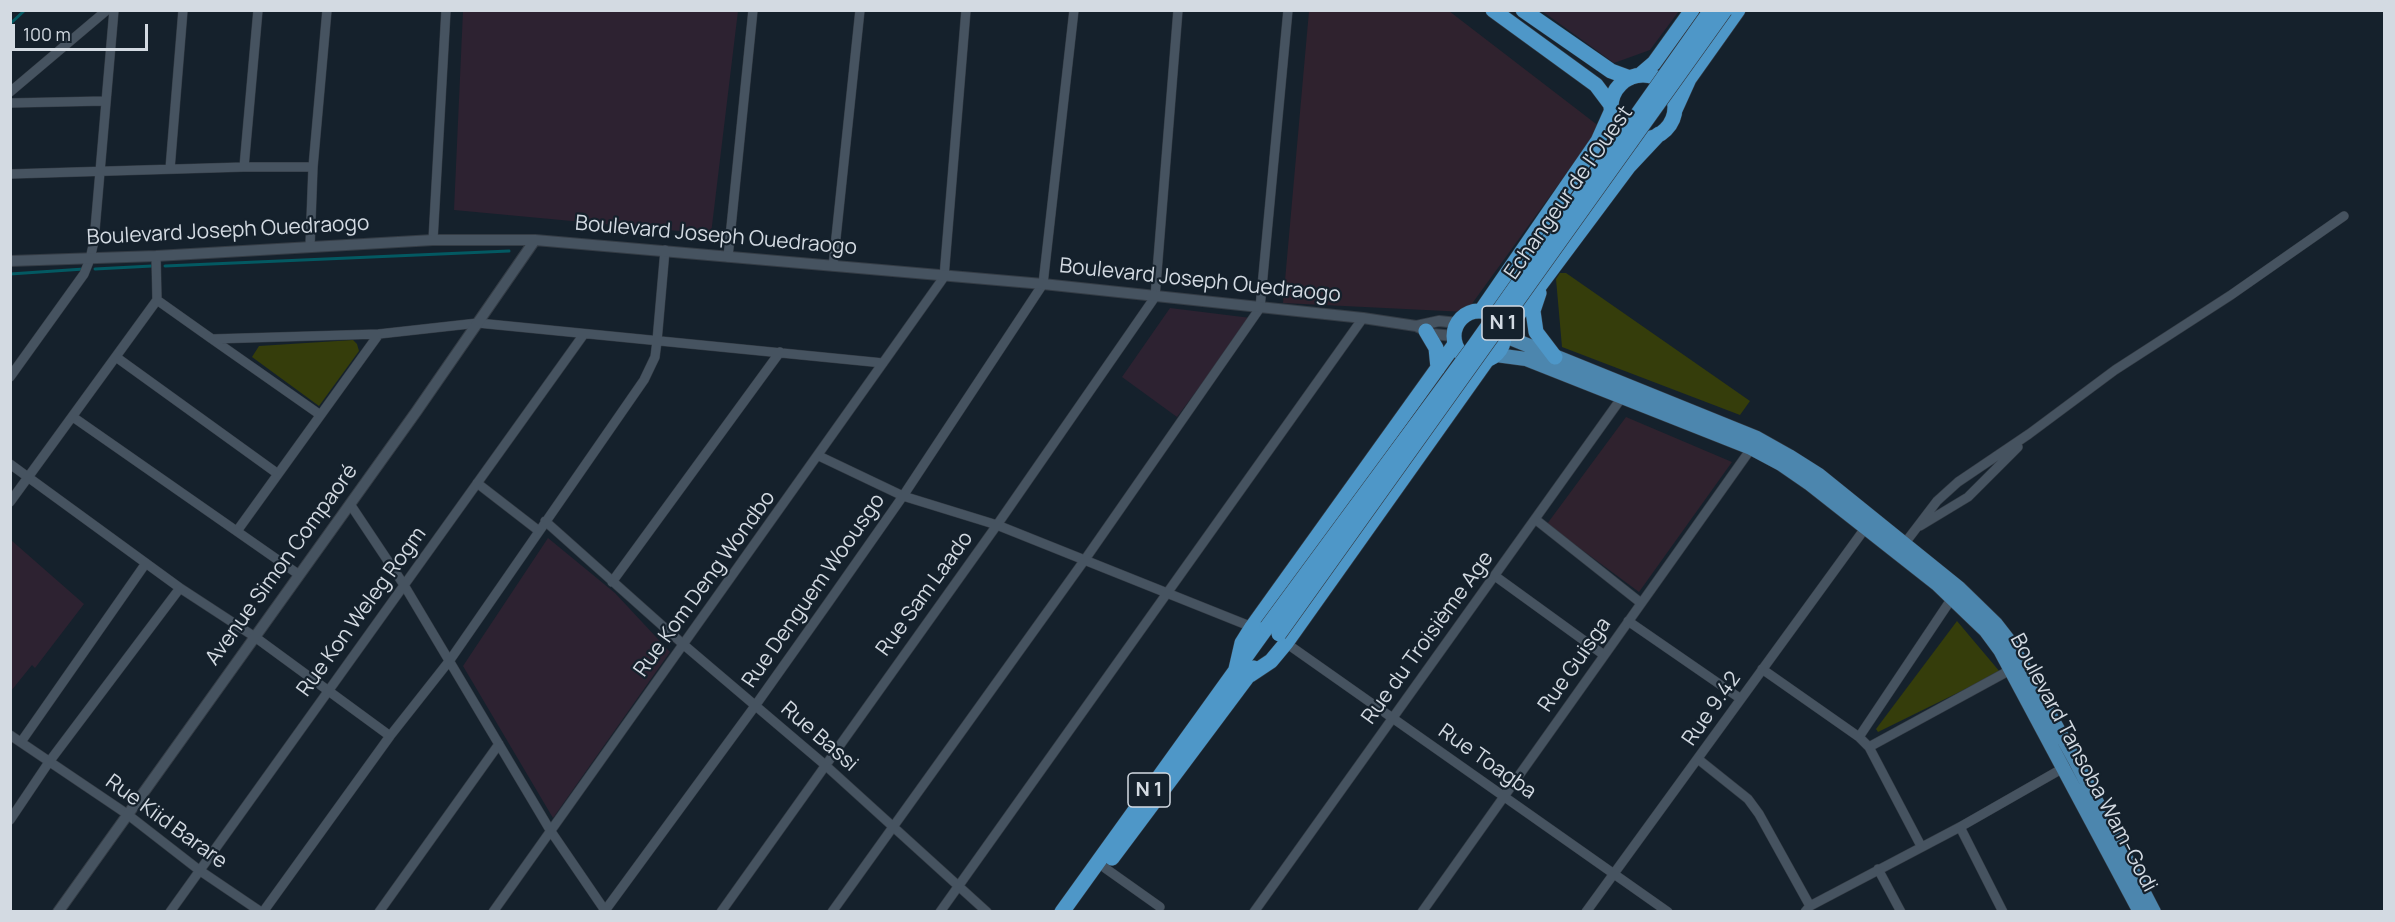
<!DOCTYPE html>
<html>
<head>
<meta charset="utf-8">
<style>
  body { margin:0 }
  #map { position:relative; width:2395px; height:922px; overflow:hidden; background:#15212c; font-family:Manrope,sans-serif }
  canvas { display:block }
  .frame { position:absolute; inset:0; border:12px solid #d3dae2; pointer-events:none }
  .scale { position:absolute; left:12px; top:24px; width:136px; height:27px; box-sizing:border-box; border:3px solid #d3dae2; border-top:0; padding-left:8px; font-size:18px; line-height:21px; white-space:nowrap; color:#d3dae2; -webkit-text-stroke:4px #15212c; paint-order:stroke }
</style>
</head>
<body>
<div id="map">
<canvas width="2395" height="922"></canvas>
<div class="frame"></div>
<div class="scale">100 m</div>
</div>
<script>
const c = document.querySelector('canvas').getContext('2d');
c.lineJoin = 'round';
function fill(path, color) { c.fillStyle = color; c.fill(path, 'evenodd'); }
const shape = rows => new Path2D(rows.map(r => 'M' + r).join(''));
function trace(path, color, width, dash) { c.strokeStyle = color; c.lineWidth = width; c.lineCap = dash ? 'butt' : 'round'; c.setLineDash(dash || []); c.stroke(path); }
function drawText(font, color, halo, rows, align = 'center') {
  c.font = font + ' Manrope,sans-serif'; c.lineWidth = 4.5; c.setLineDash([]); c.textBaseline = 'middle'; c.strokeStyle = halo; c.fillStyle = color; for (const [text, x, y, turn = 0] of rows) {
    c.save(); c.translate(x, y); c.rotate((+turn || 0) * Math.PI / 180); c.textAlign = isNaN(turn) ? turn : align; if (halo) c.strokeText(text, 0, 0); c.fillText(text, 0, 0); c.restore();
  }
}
const industrial = shape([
  [1309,11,1449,11,1600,127,1466,312,1283,303],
  [1626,417,1732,462,1639,592,1547,524]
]);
const education = shape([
  [463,11,738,11,711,234,454,210],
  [1542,11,1679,11,1650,50,1614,63],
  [1170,308,1251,318,1177,417,1122,377],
  [548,538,615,593,670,652,553,818,463,666],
  [11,540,84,604,35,668,32,665,11,691]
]);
const green = shape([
  [1560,273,1566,273,1750,401,1740,415,1562,347,1556,279],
  [353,340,357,344,359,351,319,406,252,357,259,346],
  [1957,621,2000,672,1878,732,1876,729]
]);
const stream = shape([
  [10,24,25,10],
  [165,266,509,251],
  [95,269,152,266],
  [10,274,84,269]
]);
const minor = shape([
  [10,92,107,10],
  [10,103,105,101],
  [244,167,258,10],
  [170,169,183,10],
  [10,174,244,167,313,167],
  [433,240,446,10],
  [310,246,313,167,327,10],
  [728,257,753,10],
  [833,266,860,10],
  [157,300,212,339,379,334,478,323,883,363],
  [212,339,319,414],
  [116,357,278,474],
  [10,377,84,274,90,259,94,241,114,10],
  [73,417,298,574],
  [819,456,903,496,997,525,1252,627],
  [10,464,180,588,255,637,390,736],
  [477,483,539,531],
  [10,502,157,300,156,256],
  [350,504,404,585,550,830,606,912],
  [1535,519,1641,603],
  [545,521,684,645,824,764,987,912],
  [1920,526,1968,497,2018,447],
  [237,531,379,334],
  [1905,543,1937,501,1958,482,2029,434,2115,370,2231,295,2344,216],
  [1495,576,1604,655],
  [612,582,780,352],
  [1628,621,1741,699],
  [1286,643,1668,912],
  [1762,669,1859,737,1869,747,1921,846],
  [10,735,127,814,199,870,261,912],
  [1859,737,1952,598],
  [21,742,146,563],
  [1869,747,2012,669],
  [1698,759,1748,799,1759,814,1810,906],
  [10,820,49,762,180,588],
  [1960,827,2003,912],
  [1105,868,1160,907],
  [1878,869,1901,912],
  [170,912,584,334],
  [263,912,390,736,450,660,644,380,655,357,657,341,665,250],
  [379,912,499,744],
  [493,912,944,277,966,10],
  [604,912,755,706,828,603,903,496,1043,284,1074,10],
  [721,912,997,525,1155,297,1178,10],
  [832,912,1086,558,1260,308,1288,10],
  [940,912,1363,318],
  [1254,912,1625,393],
  [1422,912,1753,446],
  [1586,912,1866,527],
  [1805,912,1810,906,1960,827,2065,767]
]);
const tertiary = shape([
  [10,261,156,256,433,240,535,240,1043,284,1363,318,1416,326,1433,334,1454,336],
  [1416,326,1439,321,1458,323],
  [58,912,416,412,535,240]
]);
const primary = shape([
  [1505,336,1757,438,1789,456,1819,475,1959,588,1996,624,2010,642,2076,762,2154,912],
  [1496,355,1526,359,1751,448,1781,464,1810,484,1937,584,1986,631,2000,650,2140,912]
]);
const trunk = shape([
  [1493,10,1596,85,1611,105],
  [1523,10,1611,71,1630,78],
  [1640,75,1654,63,1692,10],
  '1611 107a32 32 0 1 1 64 0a32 32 0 1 1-64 0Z',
  [1675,110,1689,79,1738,10],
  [1539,293,1533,311,1536,332,1555,357],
  '1454 336a25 25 0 1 1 50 0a25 25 0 1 1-50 0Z',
  [1481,311,1598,141,1611,112],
  [1426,331,1436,348,1438,368],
  [1505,332,1629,166,1659,134],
  [1236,669,1242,643,1252,627,1455,344],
  [1250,675,1271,661,1286,643,1487,360],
  [1112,858,1254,668],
  [1062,912,1267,627]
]);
const trunkBridge = shape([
  [1267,627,1474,346,1711,10],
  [1279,634,1725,10]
]);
const shields = [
  [1503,323,42],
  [1149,790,42]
];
const shieldNames = [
  ["N 1",1503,323],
  ["N 1",1149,790]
];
const streetNames = [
  ["Echangeur de l'Ouest",1569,193,-55],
  ["Boulevard Joseph Ouedraogo",228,231,-3],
  ["Boulevard Joseph Ouedraogo",716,236,5],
  ["Boulevard Joseph Ouedraogo",1200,281,6],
  ["Avenue Simon Compaoré",282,565,-54],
  ["Rue Kom Deng Wondbo",705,584,-54],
  ["Rue Denguem Woousgo",814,591,-55],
  ["Rue Sam Laado",925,594,-54],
  ["Rue Kon Weleg Rogm",362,612,-54],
  ["Rue du Troisième Age",1428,638,-54],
  ["Rue Guisga",1575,665,-55],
  ["Rue 9.42",1712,709,-55],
  ["Rue Bassi",819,737,41],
  ["Rue Toagba",1487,762,35],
  ["Boulevard Tansoba Wam-Godi",2083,763,62],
  ["Rue Kiid Barare",166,822,36]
];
fill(industrial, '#2f222e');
fill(education, '#2d2231');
fill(green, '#353d0b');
trace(stream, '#035962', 3);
trace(minor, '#343c45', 10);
trace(tertiary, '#343c45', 12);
trace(primary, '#343c45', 15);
trace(trunk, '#343c45', 16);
trace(minor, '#465360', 9);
trace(tertiary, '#465360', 10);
trace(primary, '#4c86ae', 14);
trace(trunk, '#4e97c8', 15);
trace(trunkBridge, '#343c45', 16, []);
trace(trunkBridge, '#4e97c8', 15);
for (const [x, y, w] of shields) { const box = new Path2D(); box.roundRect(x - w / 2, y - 17, w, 34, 4.5); c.fillStyle = '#15212c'; c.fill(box); trace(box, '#d3dae2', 1.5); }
drawText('bold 20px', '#d3dae2', null, shieldNames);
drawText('21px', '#d3dae2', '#15212c', streetNames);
</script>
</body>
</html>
